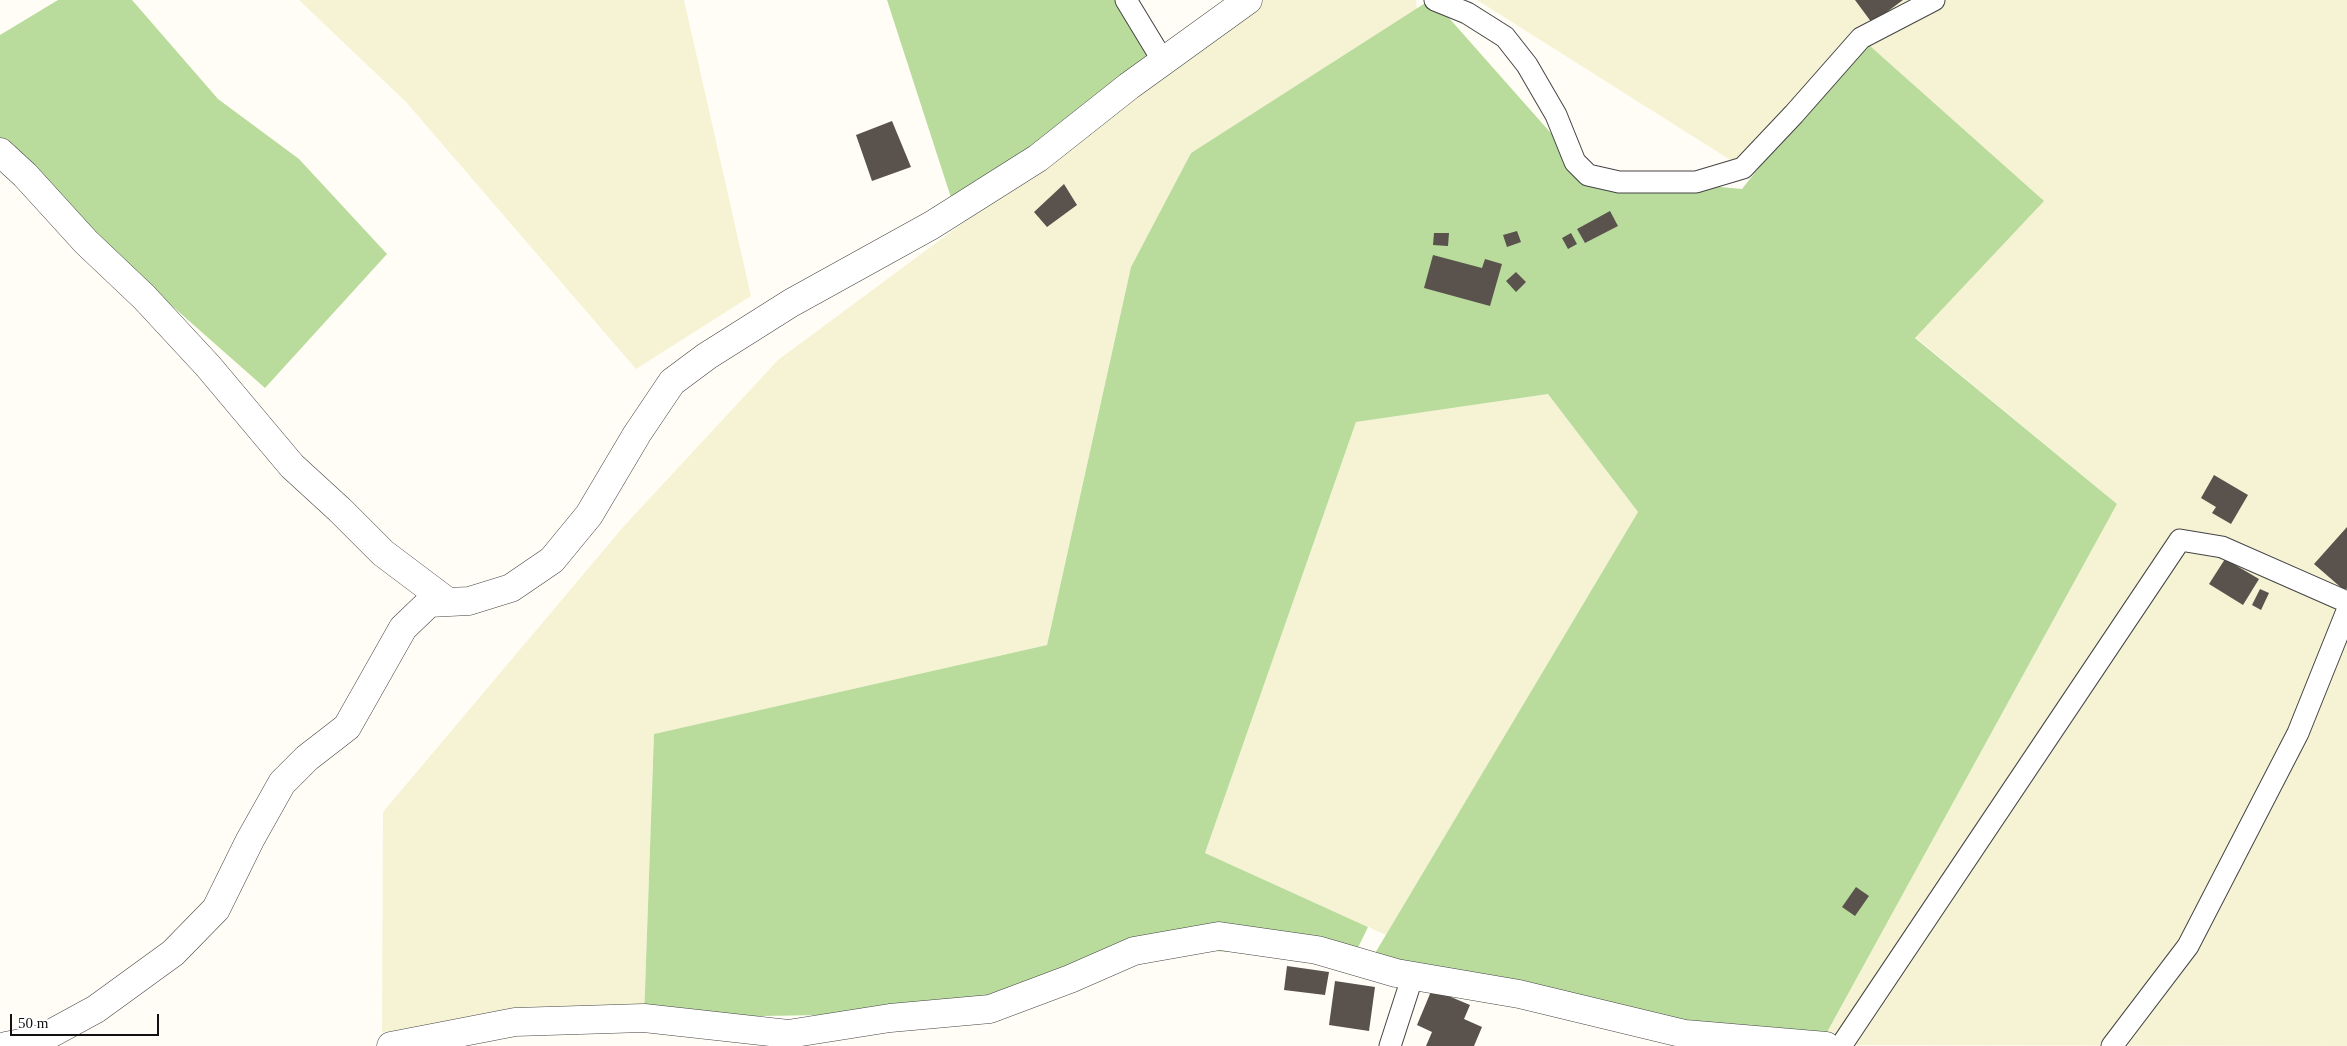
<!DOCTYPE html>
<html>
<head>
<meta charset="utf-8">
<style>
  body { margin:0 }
  #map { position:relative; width:2347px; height:1046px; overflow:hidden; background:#fffdf5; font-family:Georgia,serif }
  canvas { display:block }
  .scale { position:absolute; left:10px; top:1014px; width:149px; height:22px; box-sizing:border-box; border:2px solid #111; border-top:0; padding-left:6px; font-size:15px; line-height:18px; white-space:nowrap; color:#111; -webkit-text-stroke:4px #fff; paint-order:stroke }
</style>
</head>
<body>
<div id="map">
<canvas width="2347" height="1046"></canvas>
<div class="scale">50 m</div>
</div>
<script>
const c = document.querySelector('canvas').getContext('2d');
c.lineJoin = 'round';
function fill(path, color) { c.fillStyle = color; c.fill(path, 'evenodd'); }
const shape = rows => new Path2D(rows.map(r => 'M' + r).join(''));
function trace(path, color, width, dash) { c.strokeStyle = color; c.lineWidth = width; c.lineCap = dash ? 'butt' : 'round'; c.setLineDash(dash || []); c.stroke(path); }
const farmland = shape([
  [299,0,684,0,751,296,636,369,406,102],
  [1264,0,1416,0,1417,9,1191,153,1131,267,1047,645,654,734,644,1018,382,1032,383,812,624,526,778,360],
  [1477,0,2347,0,2347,1046,1820,1045,2117,504,1915,337,1861,38,1743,168],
  [1548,394,1638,512,1386,935,1205,853,1356,422]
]);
const forest = shape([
  [58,0,132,0,218,99,299,159,387,254,265,388,0,154,0,35],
  [887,0,1124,0,1163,61,955,210],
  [1430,0,1433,0,1588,175,1742,189,1861,38,2044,201,1915,338,2117,504,1820,1045,1368,965,1638,512,1548,394,1356,422,1205,853,1368,927,1352,960,1154,947,939,1013,644,1018,654,734,1047,645,1131,267,1191,153]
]);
const building = shape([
  [1855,0,1903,0,1872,23],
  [892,121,911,167,872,181,856,135],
  [1064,184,1077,205,1047,227,1034,212],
  [1610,211,1618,226,1585,243,1577,229],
  [1517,231,1521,242,1507,247,1503,235],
  [1434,233,1449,233,1448,246,1433,245],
  [1571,233,1577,244,1568,249,1562,238],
  [1433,255,1482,268,1485,259,1502,264,1490,306,1424,288],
  [1516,272,1526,282,1516,292,1506,281],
  [2214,475,2248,495,2231,524,2212,513,2216,507,2201,498],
  [2347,527,2347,588,2345,591,2314,564],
  [2225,559,2259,579,2243,605,2209,584],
  [2260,589,2269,593,2261,610,2252,605],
  [1856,887,1869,896,1855,916,1842,907],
  [1287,966,1329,972,1325,995,1284,990],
  [1335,981,1375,987,1369,1031,1329,1025],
  [1432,989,1470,1005,1464,1019,1482,1027,1474,1046,1426,1046,1432,1032,1417,1025]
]);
const minor = shape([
  [1126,0,1163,61],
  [1435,0,1467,13,1505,37,1527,65,1556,115,1575,162,1588,175,1619,182,1696,182,1743,168,1794,114,1861,38,1934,0],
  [1390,1046,1413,975],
  [1841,1046,2180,540,2222,547,2347,602],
  [2112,1046,2188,946,2298,733,2347,611]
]);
const tertiary = shape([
  [0,152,25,175,86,242,144,297,208,366,292,466,340,510,383,553,448,602],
  [6,1046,41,1039,96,1009,173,953,216,909,250,840,282,783,307,758,347,727,403,628,429,603,469,601,511,588,552,560,589,515,637,434,672,382,707,356,791,303,932,225,1038,158,1129,86,1248,0],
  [391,1046,515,1022,644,1018,788,1034,890,1018,990,1009,1070,979,1134,951,1219,936,1317,950,1396,973,1519,994,1685,1034,1826,1046]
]);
fill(farmland, '#f6f3d4');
fill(forest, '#b9dc9c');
fill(building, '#5a524d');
trace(minor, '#444', 23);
trace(tertiary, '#444', 29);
trace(minor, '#fff', 21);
trace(tertiary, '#fff', 28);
</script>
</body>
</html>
